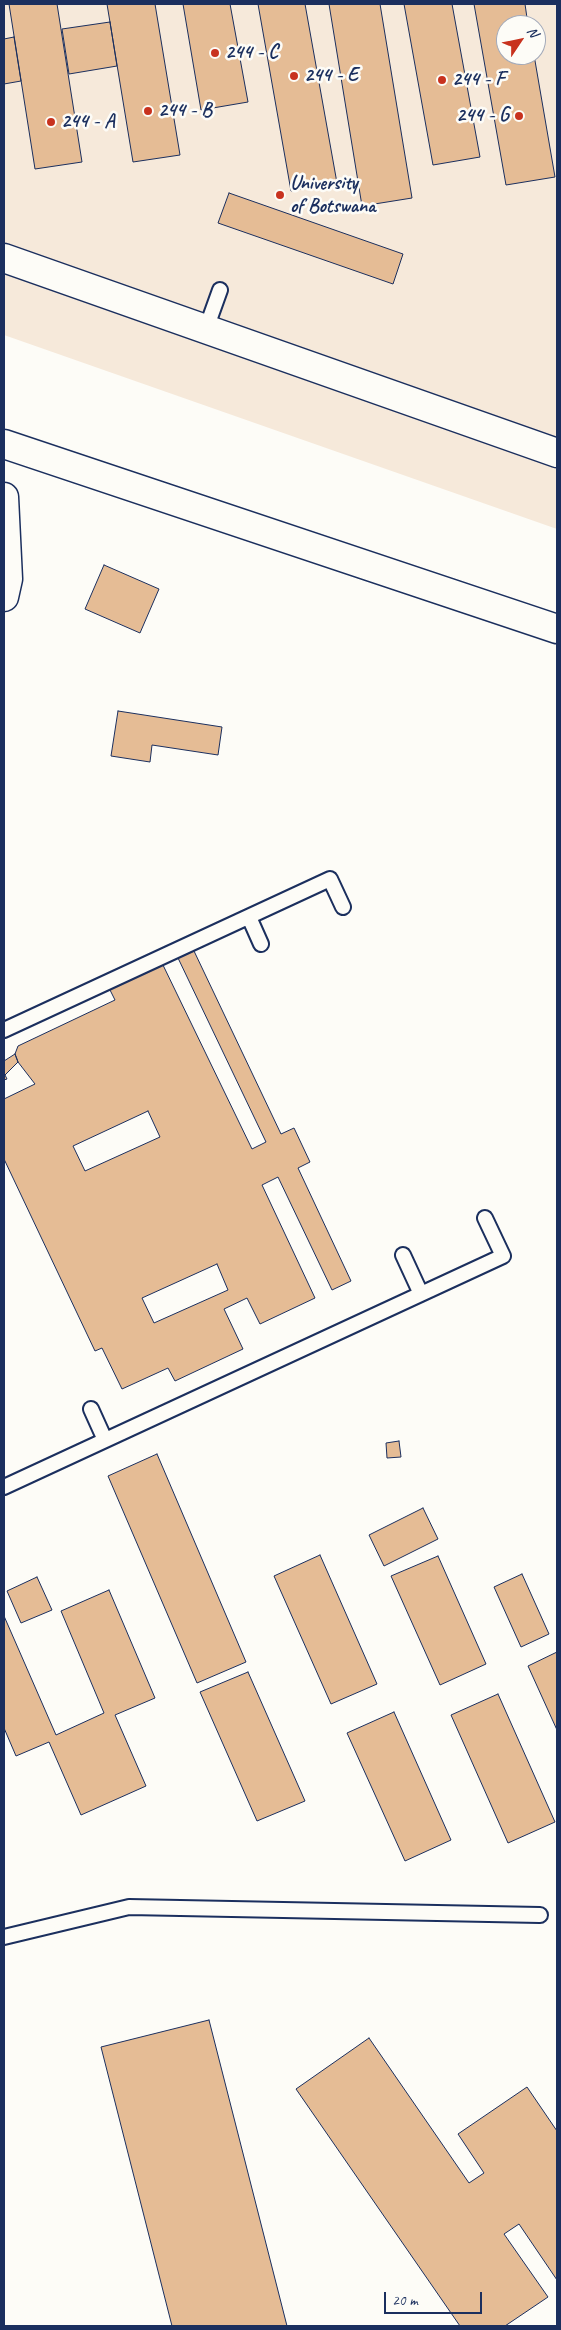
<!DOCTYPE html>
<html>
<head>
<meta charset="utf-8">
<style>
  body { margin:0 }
  #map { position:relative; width:561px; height:2330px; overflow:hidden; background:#fdfcf7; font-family:Caveat,sans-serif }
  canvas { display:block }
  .frame { position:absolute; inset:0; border:5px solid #1b2f5e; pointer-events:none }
  .north { position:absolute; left:496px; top:15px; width:50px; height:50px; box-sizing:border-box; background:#fdfcf7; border:1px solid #a3aaba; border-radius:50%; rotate:56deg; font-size:14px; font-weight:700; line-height:20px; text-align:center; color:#1b2f5e }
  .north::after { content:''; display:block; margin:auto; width:18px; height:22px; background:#c8321e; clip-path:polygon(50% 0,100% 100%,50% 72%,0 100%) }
  .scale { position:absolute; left:384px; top:2292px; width:98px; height:22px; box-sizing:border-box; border:2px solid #1b2f5e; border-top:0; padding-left:6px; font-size:15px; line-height:18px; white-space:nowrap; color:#1b2f5e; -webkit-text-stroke:4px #fdfcf7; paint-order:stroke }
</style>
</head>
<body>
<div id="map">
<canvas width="561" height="2330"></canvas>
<div class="frame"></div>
<div class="north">N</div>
<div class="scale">20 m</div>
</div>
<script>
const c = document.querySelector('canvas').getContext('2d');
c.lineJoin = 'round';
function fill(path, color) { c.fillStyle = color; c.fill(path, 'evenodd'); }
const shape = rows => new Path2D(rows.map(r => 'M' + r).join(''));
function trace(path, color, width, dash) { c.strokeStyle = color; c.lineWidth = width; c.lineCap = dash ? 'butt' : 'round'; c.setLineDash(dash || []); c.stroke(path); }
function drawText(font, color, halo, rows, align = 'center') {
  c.font = font + ' Caveat,sans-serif'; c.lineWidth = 5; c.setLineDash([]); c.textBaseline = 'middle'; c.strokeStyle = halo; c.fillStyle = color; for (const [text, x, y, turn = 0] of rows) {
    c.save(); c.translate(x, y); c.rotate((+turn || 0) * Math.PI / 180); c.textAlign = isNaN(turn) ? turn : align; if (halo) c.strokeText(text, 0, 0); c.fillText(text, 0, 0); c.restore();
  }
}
const built = shape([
  [4,4,557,4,557,529,4,335],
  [506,25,536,25,536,55,506,55]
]);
const building = shape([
  [9,4,57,4,82,162,35,169,9,4],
  [107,4,155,4,180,155,133,162,107,4],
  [183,4,230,4,248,102,201,110,183,4],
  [258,4,305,4,337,183,291,191,258,4],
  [329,4,380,4,412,198,362,206,329,4],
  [404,4,452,4,480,157,433,165,404,4],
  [474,4,525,4,528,25,506,25,506,55,534,55,555,177,506,185,474,4],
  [110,22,117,66,69,74,62,29,110,22],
  [14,37,21,81,4,84,4,39,14,37],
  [229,193,403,254,393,284,218,223,229,193],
  [104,565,159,589,140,633,85,609,104,565],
  [118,711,222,727,218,755,152,745,150,762,111,756,118,711],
  [194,951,281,1134,294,1128,310,1162,298,1168,351,1281,332,1290,278,1177,262,1185,315,1298,260,1324,247,1298,224,1309,243,1349,175,1381,168,1368,122,1389,102,1348,95,1351,4,1159,4,1099,35,1084,18,1062,15,1054,18,1046,115,1000,109,988,162,963,252,1149,266,1142,178,958,194,951],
  [148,1111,160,1137,85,1171,73,1146,148,1111],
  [217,1264,228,1290,154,1323,142,1298,217,1264],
  [15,1054,18,1062,5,1075,7,1079,4,1080,4,1061,15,1054],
  [399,1441,401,1457,387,1458,386,1443,399,1441],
  [157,1454,246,1662,197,1683,108,1476,157,1454],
  [423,1508,438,1539,384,1566,369,1535,423,1508],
  [320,1555,377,1684,331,1704,274,1576,320,1555],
  [438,1556,486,1664,440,1685,391,1576,438,1556],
  [522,1574,549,1634,521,1647,494,1587,522,1574],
  [37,1577,52,1610,21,1623,7,1591,37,1577],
  [109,1590,155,1698,115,1715,146,1786,81,1815,49,1742,16,1756,4,1728,4,1616,56,1735,104,1713,61,1611,109,1590],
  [557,1652,557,1730,528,1666,557,1652],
  [248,1672,305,1801,257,1821,200,1692,248,1672],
  [498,1694,555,1822,508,1843,451,1715,498,1694],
  [394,1712,451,1840,405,1861,347,1733,394,1712],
  [209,2020,287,2326,172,2326,101,2047,209,2020],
  [369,2038,469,2183,484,2173,458,2134,527,2087,557,2131,557,2280,519,2224,504,2234,548,2297,505,2326,460,2326,296,2089,369,2038]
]);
const lane = shape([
  [206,329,220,290],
  [249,917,261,944],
  [4,1030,330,879,343,907],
  [403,1255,421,1294],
  [91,1409,105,1440],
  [4,1487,503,1256,485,1218],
  [4,1937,129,1907,540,1915]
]);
const street = shape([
  [4,258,557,453],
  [4,444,557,629],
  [4,497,8,579,4,597]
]);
const markers = [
  [215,53,5,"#c8321e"],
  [294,76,5,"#c8321e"],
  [442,80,5,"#c8321e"],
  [148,111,5,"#c8321e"],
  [519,116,5,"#c8321e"],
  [51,122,5,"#c8321e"],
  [280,195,5,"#c8321e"]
];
const poiNames = [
  ["244 - C",225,53],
  ["244 - E",304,76],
  ["244 - F",452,80],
  ["244 - B",158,111],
  ["244 - G",509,116,"right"],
  ["244 - A",61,122],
  ["University",290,184],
  ["of Botswana",290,207]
];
fill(built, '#f6e9da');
fill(building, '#e5bc95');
trace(building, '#1b2f5e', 1);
trace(lane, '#1b2f5e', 18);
trace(street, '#1b2f5e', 31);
trace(lane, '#fdfcf7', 14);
trace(street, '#fdfcf7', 28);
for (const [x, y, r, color] of markers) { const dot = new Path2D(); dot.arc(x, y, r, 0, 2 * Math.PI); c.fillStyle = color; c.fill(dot); trace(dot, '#fdfcf7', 2); }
drawText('bold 20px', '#1b2f5e', '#fdfcf7', poiNames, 'left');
</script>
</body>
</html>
